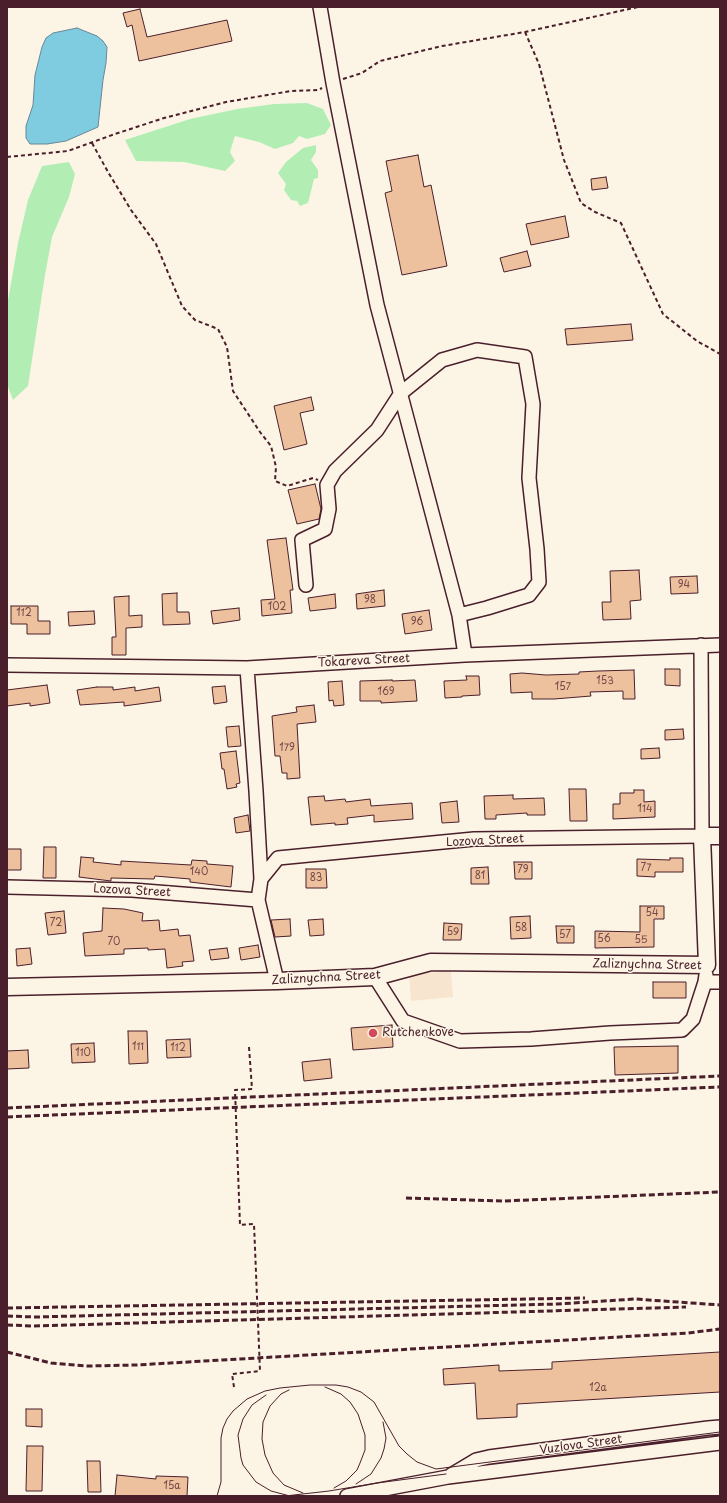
<!DOCTYPE html>
<html>
<head>
<meta charset="utf-8">
<style>
  body { margin:0 }
  #map { position:relative; width:727px; height:1503px; overflow:hidden; background:#fcf5e5; font-family:"Playpen Sans",sans-serif }
  canvas { display:block }
  .frame { position:absolute; inset:0; border:8px solid #4a1f2b; pointer-events:none }
</style>
</head>
<body>
<div id="map">
<canvas width="727" height="1503"></canvas>
<div class="frame"></div>
</div>
<script>
const c = document.querySelector('canvas').getContext('2d');
c.lineJoin = 'round';
function fill(path, color) { c.fillStyle = color; c.fill(path, 'evenodd'); }
const shape = rows => new Path2D(rows.map(r => 'M' + r).join(''));
function trace(path, color, width, dash) { c.strokeStyle = color; c.lineWidth = width; c.lineCap = dash ? 'butt' : 'round'; c.setLineDash(dash || []); c.stroke(path); }
function drawText(font, color, halo, rows, align = 'center') {
  c.font = font + ' "Playpen Sans",sans-serif'; c.lineWidth = 3; c.setLineDash([]); c.textBaseline = 'middle'; c.strokeStyle = halo; c.fillStyle = color; for (const [text, x, y, turn = 0] of rows) {
    c.save(); c.translate(x, y); c.rotate((+turn || 0) * Math.PI / 180); c.textAlign = isNaN(turn) ? turn : align; if (halo) c.strokeText(text, 0, 0); c.fillText(text, 0, 0); c.restore();
  }
}
const built = shape([
  [451,971,453,997,411,1001,409,975]
]);
const green = shape([
  [307,103,323,109,331,125,325,134,307,139,299,136,293,143,275,149,259,142,235,136,230,152,235,161,225,171,184,162,136,161,125,140,190,119,237,109,274,104],
  [316,145,316,152,311,160,318,170,318,178,314,179,308,203,300,206,297,201,291,200,284,190,286,184,278,173,286,162,303,148],
  [69,162,75,174,69,197,52,237,45,275,28,386,13,400,7,384,7,306,18,243,28,200,42,166]
]);
const water = shape([
  [77,28,97,36,103,41,107,47,106,63,103,80,98,127,66,141,47,144,30,144,26,138,26,126,33,105,35,75,42,47,46,38,53,33,77,28]
]);
const building = shape([
  [140,9,147,37,227,20,232,41,139,61,132,25,127,27,123,13,140,9],
  [418,155,424,187,431,185,447,266,402,275,385,193,392,191,386,161,418,155],
  [606,177,608,188,592,190,591,179,606,177],
  [565,216,569,237,531,245,526,224,565,216],
  [527,251,531,266,504,272,500,258,527,251],
  [631,324,633,340,567,345,565,329,631,324],
  [311,397,314,410,300,413,307,444,284,450,274,406,311,397],
  [315,484,321,509,319,519,297,524,288,490,315,484],
  [286,538,293,590,290,590,292,613,262,616,261,600,275,599,267,540,286,538],
  [639,570,641,600,630,601,631,619,603,620,602,602,611,602,610,571,639,570],
  [697,576,698,593,671,594,670,577,697,576],
  [384,590,385,606,357,609,356,594,384,590],
  [177,593,177,612,189,612,190,624,163,625,162,594,177,593],
  [335,594,336,608,310,611,308,598,335,594],
  [129,596,129,616,142,615,142,627,126,628,126,655,112,655,112,637,116,637,114,597,129,596],
  [11,606,38,606,38,621,50,621,50,634,27,634,27,624,11,624,11,606],
  [239,608,240,620,213,624,211,611,239,608],
  [429,610,432,630,405,634,402,614,429,610],
  [94,611,95,624,69,626,68,612,94,611],
  [665,669,680,669,680,686,665,685,665,669],
  [634,670,635,699,623,699,623,691,590,692,591,696,554,699,532,699,532,692,511,693,510,674,522,673,546,675,579,674,579,672,598,671,634,670],
  [466,676,479,676,480,695,462,696,462,697,445,698,444,681,467,680,466,676],
  [392,680,392,681,415,680,417,701,381,703,381,701,360,701,360,681,392,680],
  [342,681,344,705,334,706,333,700,329,701,328,682,342,681],
  [47,685,50,703,30,706,30,703,7,706,7,690,47,685],
  [225,686,227,702,214,704,212,687,225,686],
  [97,687,113,687,113,690,135,687,135,691,159,687,161,701,124,706,124,702,80,705,77,690,97,687],
  [314,705,316,722,297,724,300,778,287,779,287,773,282,773,280,756,275,756,272,716,297,712,296,707,314,705],
  [239,726,241,746,228,747,226,727,239,726],
  [683,729,684,739,665,740,665,730,683,729],
  [659,748,660,758,641,759,641,749,659,748],
  [236,751,240,783,236,784,237,787,227,789,224,769,222,769,220,753,236,751],
  [569,789,586,789,587,821,570,821,569,789],
  [634,790,644,790,644,802,655,801,655,817,613,819,613,804,620,804,620,793,634,793,634,790],
  [513,795,513,799,544,798,545,815,527,815,527,813,496,815,496,819,485,819,484,796,513,795],
  [324,796,325,801,345,799,346,802,370,799,371,806,412,803,413,819,374,822,374,815,347,818,348,824,335,825,335,823,311,825,308,797,324,796],
  [457,801,459,822,442,823,440,803,457,801],
  [248,815,250,831,236,833,234,818,248,815],
  [44,847,56,847,56,878,43,878,44,847],
  [7,849,21,849,21,870,7,870,7,849],
  [81,857,94,858,93,862,121,865,121,861,191,865,192,860,207,861,207,864,233,866,231,887,190,882,190,879,155,876,154,879,111,878,111,881,79,877,81,857],
  [670,858,683,858,683,872,655,872,655,877,637,876,637,859,670,860,670,858],
  [514,862,532,862,532,879,515,879,514,862],
  [488,867,489,884,471,884,471,868,488,867],
  [306,869,326,869,327,888,306,888,306,869],
  [640,906,664,906,664,919,654,919,654,947,595,948,595,931,640,932,640,906],
  [103,908,124,909,143,913,142,921,159,920,160,931,178,929,179,936,190,935,194,961,182,962,183,966,167,968,165,949,148,950,148,948,124,949,124,954,85,956,83,933,102,931,103,908],
  [64,911,66,933,48,935,45,913,64,911],
  [530,916,531,938,511,939,510,917,530,916],
  [290,919,291,936,275,937,271,920,290,919],
  [323,919,324,935,310,936,308,920,323,919],
  [444,923,462,924,461,940,443,940,444,923],
  [556,926,574,926,574,943,557,943,556,926],
  [258,945,260,957,241,960,239,948,258,945],
  [30,948,32,964,17,966,16,949,30,948],
  [227,948,229,958,211,960,209,950,227,948],
  [653,982,686,982,686,998,653,998,653,982],
  [392,1025,393,1047,353,1050,351,1028,392,1025],
  [128,1031,147,1031,148,1063,129,1064,128,1031],
  [190,1039,191,1057,167,1058,166,1040,190,1039],
  [94,1043,95,1062,72,1063,71,1044,94,1043],
  [678,1046,678,1073,615,1075,614,1047,678,1046],
  [28,1050,29,1068,7,1069,7,1051,28,1050],
  [330,1059,332,1078,304,1081,302,1062,330,1059],
  [720,1352,720,1392,517,1404,517,1417,477,1419,475,1383,444,1385,443,1369,499,1365,499,1371,552,1369,552,1362,720,1352],
  [26,1409,42,1409,42,1427,26,1426,26,1409],
  [27,1446,43,1446,42,1491,26,1491,27,1446],
  [87,1461,100,1461,101,1492,88,1492,87,1461],
  [117,1475,156,1479,156,1476,188,1477,187,1496,115,1496,117,1475]
]);
const path = shape([
  [525,32,539,64,564,160,581,203,595,212,621,223,663,314,697,341,720,354],
  [343,79,362,73,380,61,442,46,525,32,638,7],
  [92,143,108,172,131,210,156,244,182,306,195,320,218,329,227,347,233,391,260,432,271,446,276,467,275,481,287,486,313,478,318,480],
  [7,157,68,151,115,134,164,118,226,102,291,91,318,90,322,88],
  [249,1047,252,1089],
  [234,1387,232,1374,260,1371]
]);
const minor = shape([
  [320,7,333,83,377,305,459,615,465,655],
  [306,585,302,540,325,529,329,509,327,485,335,471,377,430,401,393,442,360,477,350,525,357,533,404,529,478,537,549,539,582,529,595,487,608,459,615],
  [7,665,247,668,465,655,720,645],
  [247,668,256,791,261,879,258,900,277,981],
  [261,879,278,858,474,839,702,836,701,645],
  [7,887,132,890,258,900],
  [706,975,705,982,720,982],
  [375,977,403,1021,460,1041,531,1039,610,1033,682,1030,693,1019,705,982],
  [451,1475,476,1460,489,1457,708,1428,720,1427],
  [347,1496,448,1477,720,1443]
]);
const major = shape([
  [7,987,277,981,375,977,431,962,707,965,702,836,720,836]
]);
const tram = shape([
  [325,1387,341,1394,350,1402,358,1414,365,1435,365,1450,360,1463,357,1470,346,1481,334,1488],
  [289,1390,281,1394,270,1406,263,1422,262,1439,265,1455,273,1473,284,1485,303,1493],
  [266,1395,252,1405,243,1419,238,1435,241,1458,243,1465,256,1482,271,1491,290,1496],
  [356,1484,371,1474,381,1458,384,1449,386,1438,383,1422],
  [217,1496,221,1482,221,1438,223,1428,227,1419,233,1411,247,1399,265,1391,280,1388,310,1385,336,1385,348,1387,361,1392,374,1402,399,1446,407,1454,417,1462,436,1469,720,1432],
  [285,1496,329,1491,377,1483,446,1474]
]);
const rail = shape([
  [7,1108,720,1076],
  [7,1117,720,1087],
  [406,1198,503,1201,720,1192],
  [7,1308,585,1298],
  [7,1316,35,1317,558,1304,635,1299,720,1305],
  [7,1325,33,1326,686,1307],
  [7,1352,51,1363,87,1366,136,1365,688,1333,720,1329]
]);
const pathBridge = shape([
  [252,1089,235,1090,240,1225,254,1224,260,1371]
]);
const markers = [
  [373,1033,5,"#d1495b"]
];
const numberNames = [
  ["94",684,585],
  ["98",370,600],
  ["102",277,607],
  ["112",24,613],
  ["96",417,622],
  ["153",605,681],
  ["157",563,687],
  ["169",386,692],
  ["179",287,748],
  ["114",645,809],
  ["77",646,868],
  ["79",523,870],
  ["140",199,872],
  ["81",480,876],
  ["83",316,878],
  ["54",652,913],
  ["72",56,923],
  ["58",521,928],
  ["59",453,932],
  ["57",565,935],
  ["56",604,939],
  ["55",641,940],
  ["70",114,942],
  ["111",138,1047],
  ["112",178,1048],
  ["110",83,1053],
  ["12а",598,1388],
  ["15а",172,1486]
];
const streetNames = [
  ["Tokareva Street",364,661,-3],
  ["Lozova Street",485,841,-3],
  ["Lozova Street",132,891,3],
  ["Zaliznychna Street",647,965,1],
  ["Zaliznychna Street",326,978,-3],
  ["Vuzlova Street",581,1445,-8]
];
const poiNames = [
  ["Rutchenkove",382,1033]
];
fill(built, '#f8e5d0');
fill(green, '#b2eeb4');
fill(water, '#7fcbdf');
trace(water, '#6a8697', 1);
fill(building, '#eec19e');
trace(building, '#4a1f2b', 1);
trace(minor, '#4a1f2b', 16);
trace(major, '#4a1f2b', 19);
trace(path, '#4a1f2b', 2, [4, 3]);
trace(minor, '#fcf5e5', 13);
trace(major, '#fcf5e5', 16);
trace(tram, '#4a1f2b', 1);
trace(rail, '#4a1f2b', 3, [6, 3]);
trace(pathBridge, '#4a1f2b', 2, [4, 3]);
for (const [x, y, r, color] of markers) { const dot = new Path2D(); dot.arc(x, y, r, 0, 2 * Math.PI); c.fillStyle = color; c.fill(dot); trace(dot, '#fcf5e5', 1.5); }
drawText('10px', '#734848', null, numberNames);
drawText('12px', '#4a1f2b', '#fcf5e5', streetNames);
drawText('12px', '#4a1f2b', '#fcf5e5', poiNames, 'left');
</script>
</body>
</html>
